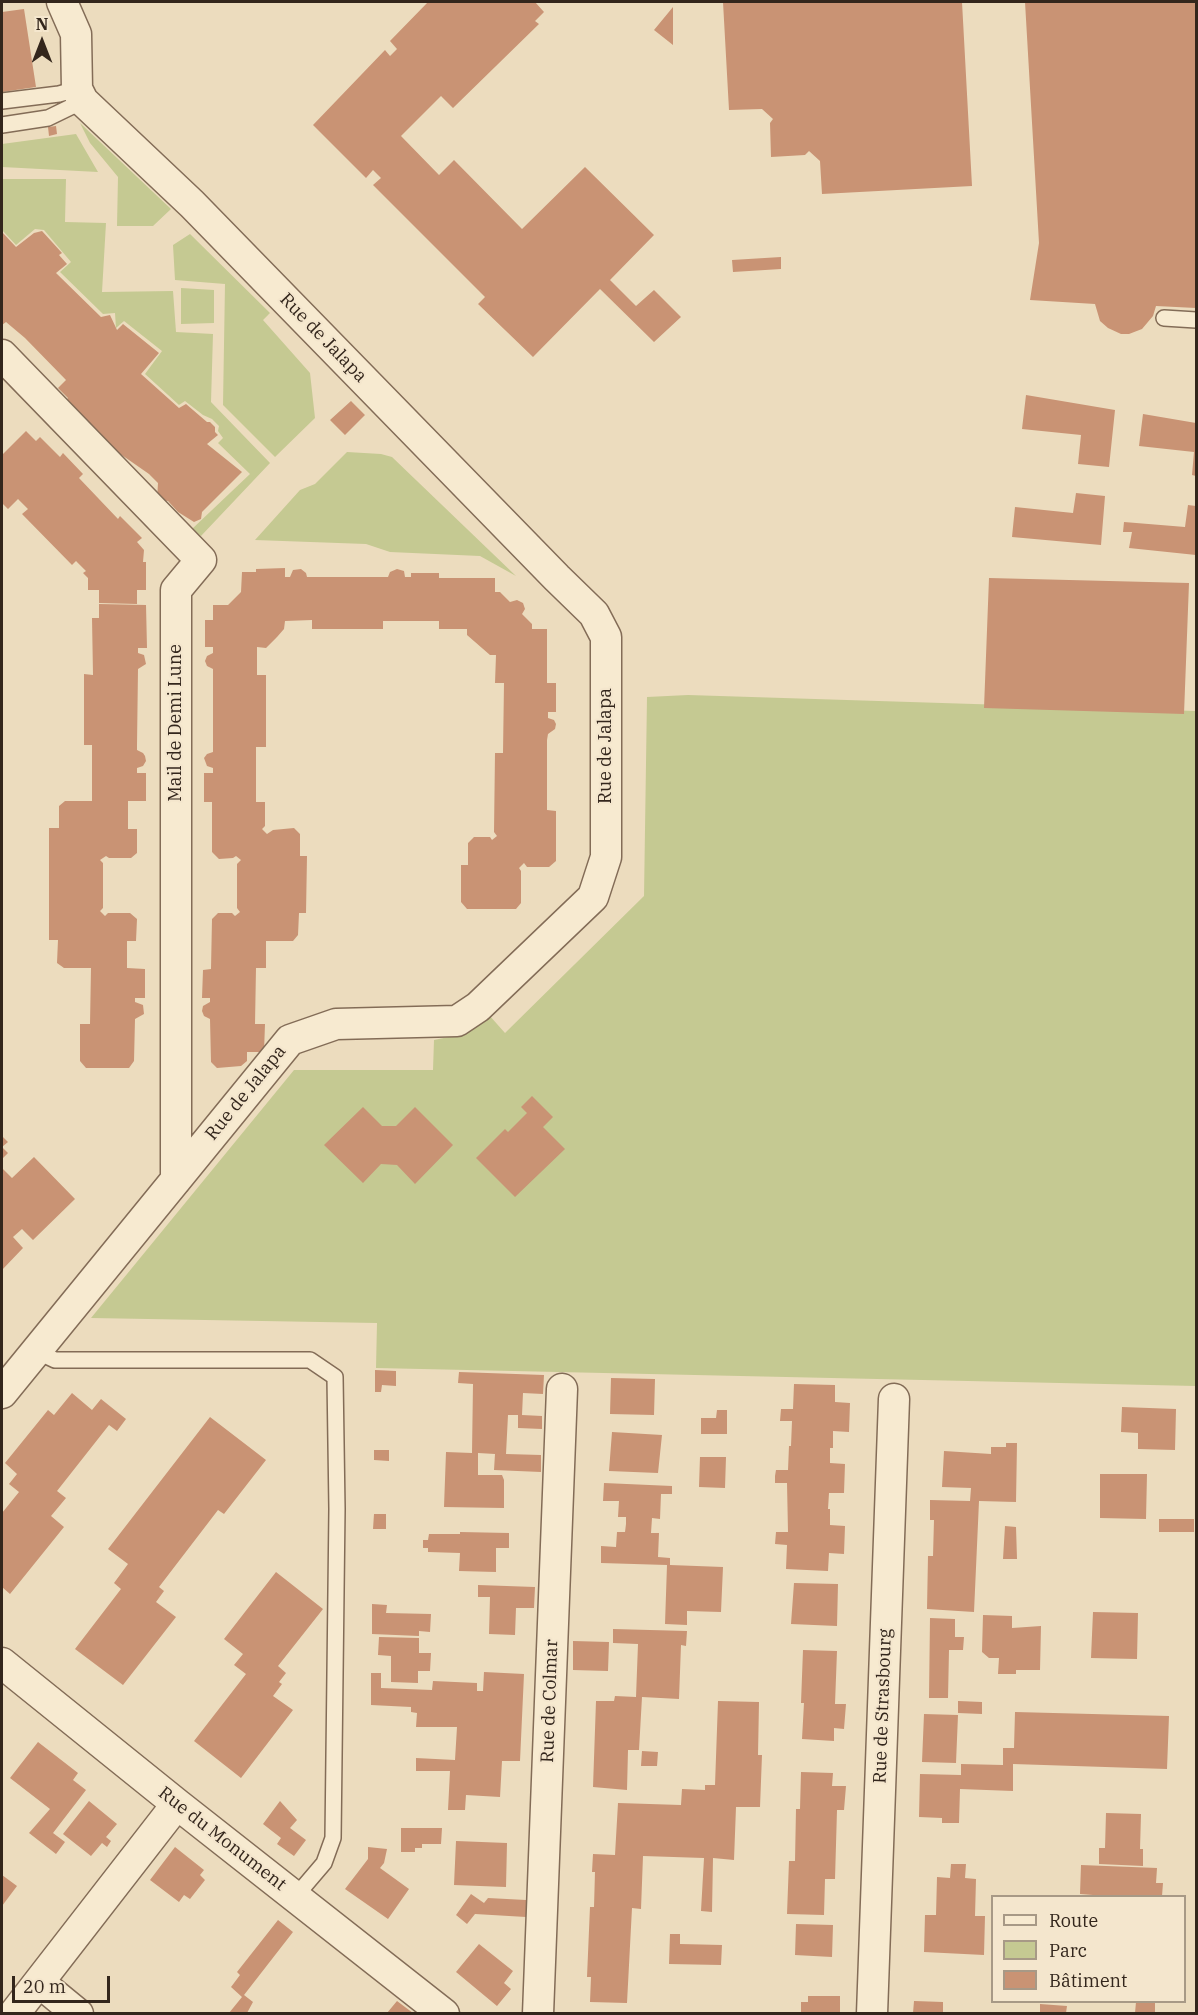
<!DOCTYPE html>
<html>
<head>
<meta charset="utf-8">
<style>
  body { margin:0 }
  #map { position:relative; width:1198px; height:2015px; overflow:hidden; background:#ecdcbe; font-family:"IBM Plex Serif",serif }
  canvas { display:block }
  .frame { position:absolute; inset:0; border:3px solid #33261c; pointer-events:none }
  .legend { position:absolute; left:991px; top:1895px; width:195px; height:108px; box-sizing:border-box; background:#f4e6cd; border:2px solid #a79986; margin:0; padding:8px 10px; list-style:none; font-size:18px; color:#33261c }
  .legend li { display:flex; align-items:center; gap:12px; height:30px }
  .legend b { width:30px; border:2px solid #a79986 }
  .north { position:absolute; left:12px; top:12px; width:60px; height:60px; -webkit-text-stroke:4px #f4e6cd; paint-order:stroke; rotate:0deg; font-size:16px; font-weight:700; line-height:24px; text-align:center; color:#33261c }
  .north::after { content:''; display:block; margin:auto; width:21px; height:27px; background:#33261c; clip-path:polygon(50% 0,100% 100%,50% 72%,0 100%) }
  .scale { position:absolute; left:12px; top:1976px; width:98px; height:27px; box-sizing:border-box; border:3px solid #33261c; border-top:0; padding-left:8px; font-size:18px; line-height:21px; white-space:nowrap; color:#33261c; -webkit-text-stroke:4px #f4e6cd; paint-order:stroke }
</style>
</head>
<body>
<div id="map">
<canvas width="1198" height="2015"></canvas>
<div class="frame"></div>
<ul class="legend">
<li><b style="height:8px;background:#f7ead0"></b>Route</li>
<li><b style="height:16px;background:#c5c992"></b>Parc</li>
<li><b style="height:16px;background:#c99374"></b>Bâtiment</li>
</ul>
<div class="north">N</div>
<div class="scale">20 m</div>
</div>
<script>
const c = document.querySelector('canvas').getContext('2d');
c.lineJoin = 'round';
function fill(path, color) { c.fillStyle = color; c.fill(path, 'evenodd'); }
const shape = rows => new Path2D(rows.map(r => 'M' + r).join(''));
function trace(path, color, width, dash) { c.strokeStyle = color; c.lineWidth = width; c.lineCap = dash ? 'butt' : 'round'; c.setLineDash(dash || []); c.stroke(path); }
function drawText(font, color, halo, rows, align = 'center') {
  c.font = font + ' "IBM Plex Serif",serif'; c.lineWidth = 4.5; c.setLineDash([]); c.textBaseline = 'middle'; c.strokeStyle = halo; c.fillStyle = color; for (const [text, x, y, turn = 0] of rows) {
    c.save(); c.translate(x, y); c.rotate((+turn || 0) * Math.PI / 180); c.textAlign = isNaN(turn) ? turn : align; if (halo) c.strokeText(text, 0, 0); c.fillText(text, 0, 0); c.restore();
  }
}
const green = shape([
  [80,123,171,209,153,226,117,226,118,177,90,143],
  [76,134,98,172,2,167,2,144],
  [2,179,66,179,65,222,106,223,102,292,173,291,176,332,213,334,211,402,270,463,201,536,192,529,250,474,218,443,223,438,218,431,219,426,212,419,203,415,185,401,179,405,145,374,162,351,124,321,116,328,115,313,103,314,60,272,71,262,44,230,35,229,16,245,2,230],
  [190,234,270,313,263,320,310,373,315,418,275,457,223,405,225,284,175,280,173,245],
  [181,288,214,290,214,323,181,324],
  [347,452,381,454,392,457,516,576,480,556,390,552,366,544,255,540,300,490,315,484],
  [688,695,1196,711,1196,1386,376,1368,377,1323,91,1318,294,1070,433,1070,434,1040,463,1034,489,1015,505,1033,644,896,647,697]
]);
const building = shape([
  [428,2,535,2,544,12,535,21,539,24,453,108,441,96,401,136,439,175,454,160,522,229,585,167,654,235,610,280,636,306,654,290,681,317,654,342,600,289,533,357,478,304,485,297,373,185,381,178,373,170,366,178,313,125,385,50,390,56,397,49,390,41],
  [723,2,962,2,972,186,822,194,820,161,809,151,805,155,771,157,770,123,773,119,762,109,729,110],
  [1025,2,1196,2,1196,308,1156,306,1153,316,1142,329,1129,334,1121,334,1108,328,1100,321,1095,304,1030,300,1039,243],
  [673,7,673,45,654,30],
  [24,9,36,87,2,92,2,12],
  [56,126,57,134,49,136,48,127],
  [42,231,62,253,59,255,67,264,56,273,101,317,110,315,117,330,123,324,159,353,141,374,179,408,186,404,207,422,210,422,215,427,215,432,218,435,207,444,242,472,202,512,201,519,194,522,178,512,168,501,157,500,158,483,149,474,116,451,64,403,68,398,58,388,66,380,25,338,6,322,2,325,2,232,16,247,34,233],
  [781,257,781,269,733,272,732,260],
  [1026,395,1115,410,1109,467,1078,464,1081,435,1022,429],
  [351,401,365,415,345,435,330,420],
  [1143,414,1196,423,1196,476,1192,475,1194,452,1139,446],
  [26,431,36,441,40,437,60,457,63,453,83,474,79,478,118,519,120,516,142,538,137,542,144,550,143,562,146,562,146,590,137,590,137,604,99,603,99,590,88,590,88,578,83,573,86,571,76,561,72,565,22,514,28,509,18,499,8,509,2,503,2,455],
  [1076,493,1105,496,1101,545,1012,537,1015,507,1073,513],
  [1188,505,1196,506,1196,555,1129,548,1132,532,1123,532,1124,522,1185,527],
  [285,568,285,577,290,577,293,570,301,569,306,573,307,577,388,577,390,572,397,569,404,571,405,577,411,577,411,573,439,573,439,578,495,578,495,592,500,592,510,602,517,600,523,603,525,609,522,614,532,624,532,629,547,629,547,683,556,683,556,712,548,712,548,718,554,720,556,724,555,729,548,734,547,740,547,810,556,811,556,861,549,867,527,867,524,863,519,868,521,871,521,903,516,909,467,909,461,902,461,865,468,865,468,843,474,837,490,837,492,840,497,836,494,832,495,753,503,753,504,683,495,683,496,655,490,655,467,635,467,629,439,629,439,621,383,621,383,629,312,629,312,620,285,621,284,629,277,637,266,648,257,647,257,675,266,675,266,747,256,747,256,802,265,802,265,826,262,829,267,834,273,830,294,828,300,834,300,856,307,856,306,913,299,913,298,935,293,941,266,941,266,968,256,968,255,1024,265,1024,264,1052,247,1052,247,1061,241,1066,217,1068,211,1062,210,1019,204,1016,202,1011,203,1006,210,1002,210,998,202,998,203,970,211,969,212,919,218,913,232,913,235,916,240,912,237,908,237,864,241,860,236,856,233,858,219,859,212,852,212,802,204,802,204,773,213,773,213,768,207,766,204,758,207,754,213,752,213,669,207,666,205,661,207,656,213,653,213,647,205,647,205,620,213,620,213,605,228,605,241,592,242,572,256,572,256,569],
  [989,578,1189,583,1184,714,984,708],
  [99,604,146,605,147,648,138,648,138,653,144,655,146,664,138,669,137,745,137,750,143,753,145,756,146,761,143,766,137,768,137,773,146,773,146,801,128,801,128,829,137,829,137,853,131,858,109,858,106,856,100,860,103,863,103,908,100,911,105,916,108,913,130,913,137,919,136,941,127,941,127,968,145,969,145,998,135,998,135,1002,143,1005,144,1014,135,1019,134,1061,129,1068,86,1068,80,1061,80,1024,90,1024,91,968,64,968,57,963,58,940,49,940,49,828,59,828,59,806,65,801,92,801,92,745,84,745,84,674,93,675,92,618,99,618],
  [532,1096,553,1117,543,1127,565,1149,515,1197,476,1158,505,1129,508,1132,527,1113,521,1107],
  [363,1107,382,1126,396,1126,415,1107,453,1145,415,1184,397,1165,381,1164,363,1183,324,1145],
  [2,1136,8,1142,2,1147,8,1153,2,1159],
  [34,1157,75,1199,33,1240,22,1229,13,1237,23,1248,2,1270,2,1168,12,1178],
  [375,1370,396,1371,396,1386,382,1385,381,1392,375,1392],
  [459,1372,544,1375,543,1394,523,1393,522,1415,542,1416,542,1429,518,1428,518,1415,508,1415,506,1454,541,1455,541,1472,494,1470,495,1454,478,1453,478,1475,502,1475,504,1480,504,1508,444,1507,446,1452,472,1453,473,1384,458,1383],
  [611,1378,655,1379,654,1415,610,1414],
  [794,1384,835,1385,835,1402,850,1403,849,1432,833,1431,833,1448,830,1448,830,1463,845,1464,844,1493,829,1493,828,1509,830,1509,830,1525,845,1526,844,1554,829,1553,828,1571,786,1569,787,1545,775,1544,776,1532,788,1532,787,1483,775,1483,775,1476,776,1470,788,1470,789,1446,791,1446,792,1421,780,1421,781,1409,793,1409],
  [72,1393,92,1410,101,1399,126,1419,117,1431,109,1425,57,1491,66,1498,51,1516,64,1527,10,1594,2,1587,2,1513,19,1492,9,1484,17,1474,5,1463,48,1410,54,1415],
  [1122,1407,1176,1409,1175,1450,1138,1449,1138,1433,1121,1432],
  [717,1410,727,1410,727,1434,701,1434,701,1418,716,1418],
  [210,1417,266,1460,224,1514,218,1510,159,1587,164,1591,156,1602,176,1617,123,1685,75,1649,121,1589,114,1583,128,1564,108,1549],
  [612,1432,662,1435,658,1473,609,1471],
  [1006,1443,1017,1443,1016,1502,979,1501,974,1612,927,1609,928,1556,933,1556,934,1520,930,1520,930,1500,970,1501,971,1488,942,1487,944,1451,991,1454,991,1447,1006,1447],
  [374,1450,389,1450,389,1461,374,1460],
  [700,1457,726,1457,725,1488,699,1487],
  [1100,1474,1147,1474,1146,1519,1100,1518],
  [604,1483,672,1486,672,1494,661,1494,660,1519,652,1518,651,1533,659,1533,658,1557,670,1558,670,1565,723,1567,721,1612,687,1611,687,1625,665,1624,667,1565,601,1563,601,1546,616,1547,617,1532,625,1532,626,1524,626,1517,618,1517,619,1501,603,1501],
  [374,1514,386,1514,386,1529,373,1529],
  [1159,1519,1194,1519,1194,1532,1159,1532],
  [1005,1526,1016,1527,1017,1559,1003,1559],
  [460,1532,509,1533,509,1548,496,1548,496,1572,459,1571,460,1553,428,1552,428,1548,423,1548,423,1540,428,1540,429,1534,460,1534],
  [276,1572,323,1609,278,1666,286,1673,279,1682,282,1684,273,1696,293,1710,241,1778,194,1741,246,1674,234,1665,243,1654,224,1639],
  [794,1583,838,1584,837,1626,791,1624],
  [478,1585,535,1587,534,1608,516,1608,515,1635,489,1634,490,1597,478,1597],
  [372,1604,387,1605,386,1613,431,1614,430,1632,419,1631,419,1636,372,1634],
  [1093,1612,1138,1613,1137,1659,1091,1658],
  [983,1615,1012,1616,1012,1628,1041,1626,1040,1670,1016,1670,1016,1674,998,1674,999,1658,989,1658,982,1652],
  [930,1618,955,1619,955,1637,964,1637,963,1650,949,1650,948,1698,929,1698],
  [613,1629,687,1631,686,1646,681,1645,679,1699,642,1697,639,1750,628,1750,627,1790,593,1787,596,1701,614,1701,615,1696,636,1697,638,1644,613,1643],
  [379,1637,419,1638,419,1653,431,1653,430,1671,418,1671,418,1683,391,1682,391,1656,378,1655],
  [573,1641,609,1642,608,1671,573,1670],
  [803,1650,837,1651,835,1704,846,1704,844,1729,834,1728,834,1741,802,1739,804,1703,801,1703],
  [484,1672,524,1674,520,1761,502,1761,500,1797,466,1795,465,1810,448,1810,450,1771,416,1771,416,1758,455,1760,457,1727,416,1727,417,1713,411,1712,411,1707,371,1705,371,1673,381,1673,381,1688,432,1690,433,1681,477,1683,477,1691,483,1691],
  [718,1701,759,1702,758,1755,762,1755,760,1807,736,1807,734,1860,713,1858,712,1912,701,1911,704,1858,643,1856,641,1909,632,1908,627,2003,590,2002,591,1977,587,1977,590,1907,594,1907,595,1872,592,1872,593,1854,615,1855,618,1803,681,1805,682,1789,705,1790,705,1785,715,1785],
  [958,1701,982,1702,982,1714,958,1713],
  [1015,1712,1169,1716,1167,1769,1013,1764,1013,1791,960,1789,959,1823,942,1823,942,1818,919,1817,920,1774,961,1775,961,1764,1003,1765,1003,1748,1014,1748],
  [924,1714,958,1715,956,1763,922,1762],
  [38,1742,78,1773,73,1780,86,1790,53,1833,65,1842,56,1854,29,1833,50,1809,10,1778],
  [642,1751,658,1752,657,1766,641,1766],
  [801,1772,833,1773,832,1786,846,1786,844,1810,837,1810,835,1879,825,1879,824,1915,787,1914,789,1861,795,1861,796,1809,800,1809],
  [89,1801,117,1824,106,1837,111,1841,107,1847,102,1843,91,1856,63,1834],
  [280,1801,297,1820,290,1828,306,1840,294,1856,277,1844,281,1838,263,1824],
  [1106,1813,1141,1814,1140,1849,1143,1849,1143,1866,1099,1864,1099,1848,1105,1848],
  [401,1828,442,1828,441,1844,422,1844,422,1848,415,1848,415,1852,401,1852],
  [456,1841,507,1843,506,1887,454,1885],
  [175,1847,204,1870,200,1875,205,1880,190,1899,184,1895,179,1902,150,1880],
  [368,1847,387,1849,384,1863,380,1868,409,1889,388,1919,345,1889,368,1859],
  [951,1864,966,1864,965,1878,976,1879,975,1916,985,1916,984,1955,924,1952,925,1915,936,1915,937,1877,950,1878],
  [1081,1865,1157,1868,1156,1883,1163,1883,1162,1896,1106,1896,1080,1894],
  [2,1875,17,1886,2,1906],
  [471,1894,484,1903,488,1898,526,1900,526,1917,475,1914,467,1924,456,1915],
  [278,1920,293,1932,244,1995,253,2002,247,2013,229,2013,242,1997,231,1987,240,1975,237,1972],
  [796,1924,833,1925,832,1957,795,1955],
  [670,1934,680,1934,680,1944,722,1945,721,1965,669,1964],
  [479,1944,513,1971,504,1983,511,1989,497,2006,456,1972],
  [808,1996,840,1996,840,2013,801,2013,801,2002,808,2002],
  [397,2001,413,2013,387,2013],
  [914,2001,943,2002,943,2013,913,2013],
  [1136,2002,1155,2002,1155,2013,1135,2013],
  [1040,2004,1067,2006,1066,2013,1040,2013]
]);
const lane = shape([
  [2,101,59,94,77,89],
  [2,125,48,118,83,101],
  [1164,318,1196,320],
  [36,1351,55,1360,310,1360,335,1377,337,1509,333,1838,324,1863,295,1897]
]);
const street = shape([
  [2,355,201,560,176,590,176,1180],
  [2,1393,290,1040,336,1024,457,1021,478,1007,593,897,606,857,606,637,594,614,557,578,192,204,83,101,77,89,76,34,62,2],
  [2,1663,177,1804,444,2014],
  [39,1982,78,2014],
  [14,2014,177,1804],
  [538,2014,562,1389],
  [872,2014,894,1399]
]);
const streetNames = [
  ["Rue de Jalapa",323,338,46],
  ["Mail de Demi Lune",176,723,-90],
  ["Rue de Jalapa",606,746,-90],
  ["Rue de Jalapa",246,1093,-51],
  ["Rue de Colmar",550,1701,-88],
  ["Rue de Strasbourg",883,1706,-88],
  ["Rue du Monument",222,1839,38]
];
fill(green, '#c5c992');
fill(building, '#c99374');
trace(lane, '#836c57', 18);
trace(street, '#836c57', 33);
trace(lane, '#f7ead0', 15);
trace(street, '#f7ead0', 30);
drawText('18px', '#33261c', '#f4e6cd', streetNames);
</script>
</body>
</html>
